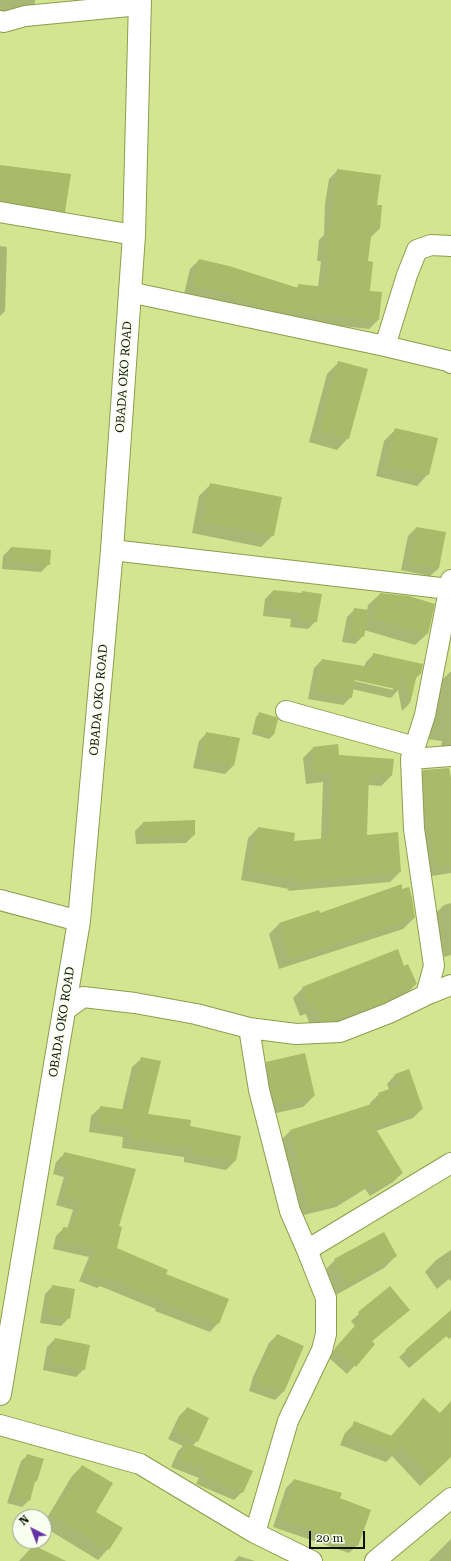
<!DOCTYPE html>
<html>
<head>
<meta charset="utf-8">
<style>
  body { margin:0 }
  #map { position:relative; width:451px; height:1561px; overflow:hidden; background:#d4e592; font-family:"Roboto Serif",serif }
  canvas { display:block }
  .north { position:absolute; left:12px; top:1509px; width:40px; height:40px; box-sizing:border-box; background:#fafeee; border:1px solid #9b9f8f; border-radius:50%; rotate:318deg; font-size:11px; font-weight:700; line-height:16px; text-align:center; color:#0d1100 }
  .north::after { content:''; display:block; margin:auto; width:14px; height:18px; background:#6532a9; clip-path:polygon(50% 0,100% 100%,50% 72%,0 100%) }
  .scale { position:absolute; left:309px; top:1531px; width:56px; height:18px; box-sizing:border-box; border:2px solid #0d1100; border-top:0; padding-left:5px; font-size:12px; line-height:14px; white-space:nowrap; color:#0d1100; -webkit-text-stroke:3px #fafeee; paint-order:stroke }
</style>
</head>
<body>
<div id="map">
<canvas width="451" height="1561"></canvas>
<div class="north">N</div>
<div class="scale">20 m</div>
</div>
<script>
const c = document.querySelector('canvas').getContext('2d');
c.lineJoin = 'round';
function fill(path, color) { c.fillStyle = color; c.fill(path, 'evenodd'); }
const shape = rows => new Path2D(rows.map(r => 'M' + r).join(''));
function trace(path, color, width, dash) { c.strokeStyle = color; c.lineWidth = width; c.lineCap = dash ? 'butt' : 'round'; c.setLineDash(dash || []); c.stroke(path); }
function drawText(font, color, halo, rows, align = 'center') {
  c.font = font + ' "Roboto Serif",serif'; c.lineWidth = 3.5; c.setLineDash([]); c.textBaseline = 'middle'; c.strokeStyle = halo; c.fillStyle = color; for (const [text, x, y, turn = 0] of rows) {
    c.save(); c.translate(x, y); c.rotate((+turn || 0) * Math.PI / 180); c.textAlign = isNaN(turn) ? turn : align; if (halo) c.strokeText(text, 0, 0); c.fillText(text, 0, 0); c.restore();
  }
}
const shadow = shape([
  [0,0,35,0,35,3,27,11,0,15],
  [0,166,65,211,53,223,0,214],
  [338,170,376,206,380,228,371,237,367,262,369,292,381,293,378,320,369,329,268,318,184,294,190,269,199,260,296,288,299,285,318,287,321,261,317,261,319,240,324,235,325,204,329,179],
  [0,246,7,247,5,311,0,316],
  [339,362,348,438,337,450,309,442,327,374],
  [396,429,428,474,417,486,376,476,384,441],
  [211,484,273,535,261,547,192,533,199,496],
  [416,528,439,568,430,576,401,570,408,536],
  [11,548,49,564,41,572,2,569,3,556],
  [273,591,300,594,303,592,316,621,308,629,290,627,291,619,263,616,265,599],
  [380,594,434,604,427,634,415,645,364,630,363,636,355,644,342,642,347,617,355,609,367,611,368,605],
  [374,654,420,674,415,679,409,704,402,711,398,690,391,698,352,689,351,697,343,705,308,699,314,668,322,660,364,667,366,662],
  [350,678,393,688,393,690,350,680],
  [450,672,451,672,451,748,441,746,442,741,427,739,439,683],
  [260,713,273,735,269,739,252,734,256,717],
  [207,733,233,766,225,774,193,768,199,741],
  [313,748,391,776,381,786,368,785,366,836,400,872,390,882,287,891,289,889,241,880,248,838,258,828,292,842,321,840,323,782,306,784,303,758],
  [423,771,451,784,451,873,426,877,414,781],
  [143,823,194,835,186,843,136,844,135,831],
  [402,890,414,918,403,929,279,969,269,934,280,923,320,915],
  [451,903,451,955,444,957,435,914,444,905],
  [403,967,416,984,406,994,383,1004,377,1010,319,1030,312,1031,306,1014,300,1016,293,998,303,988],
  [142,1058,147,1115,189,1127,235,1161,226,1170,184,1162,184,1157,122,1148,123,1137,89,1132,91,1116,101,1107,122,1110,132,1067],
  [267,1063,314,1096,303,1107,263,1116,255,1075],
  [396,1074,422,1109,413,1118,376,1131,402,1173,393,1182,370,1196,365,1189,336,1207,300,1216,289,1175,291,1173,281,1140,290,1131,370,1106,370,1103,379,1094,389,1090,387,1084],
  [65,1153,118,1226,115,1249,164,1275,218,1323,210,1332,155,1311,156,1309,100,1286,97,1288,79,1281,89,1257,53,1249,56,1236,64,1228,67,1229,73,1210,56,1205,64,1177,53,1174,56,1162],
  [451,1250,451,1281,449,1279,437,1289,425,1272,436,1260],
  [396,1256,384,1268,336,1295,323,1272,335,1260],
  [53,1286,69,1318,61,1326,40,1323,45,1294],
  [390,1287,409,1310,371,1342,374,1344,347,1374,328,1357,355,1326,351,1321],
  [451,1311,451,1337,449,1339,446,1336,409,1368,399,1357],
  [277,1335,283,1392,275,1400,249,1391,253,1377,269,1343],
  [55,1339,84,1369,76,1377,43,1370,47,1347],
  [451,1402,451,1456,420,1486,392,1456,386,1462,340,1445,345,1433,355,1423,391,1436,414,1410,440,1414],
  [187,1408,197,1441,192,1446,242,1492,234,1500,196,1484,199,1478,171,1467,178,1451,183,1446,168,1439,179,1416],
  [28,1455,36,1481,33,1484,29,1500,22,1507,7,1503,21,1461],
  [82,1466,95,1512,108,1549,98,1560,44,1527,44,1523,72,1476],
  [294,1480,339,1499,357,1545,349,1553,273,1527,286,1488],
  [451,1539,451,1561,429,1561],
  [33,1546,63,1561,19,1561],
  [239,1556,255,1561,234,1561]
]);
const building = shape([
  [0,165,71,174,65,212,0,201],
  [337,169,381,175,377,205,382,205,380,229,372,228,368,261,373,262,370,291,382,292,379,320,277,310,276,311,233,298,234,294,193,285,199,259,229,266,298,288,298,284,326,287,329,252,326,252,328,230,332,230,334,194],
  [338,361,368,369,349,439,320,431],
  [395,428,438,438,429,475,387,465],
  [210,483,282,497,274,536,203,522],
  [416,527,446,532,439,568,409,563],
  [11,547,51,550,50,565,9,561],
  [273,590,302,593,302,591,322,594,317,622,298,619,299,611,271,608],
  [380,593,409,596,435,604,428,634,372,618],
  [354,608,369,610,364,637,350,634],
  [373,653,423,664,421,674,417,674,410,704,404,675,402,675,400,690,355,680,352,698,316,691,322,659,370,667],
  [259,712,276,717,278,719,274,735,255,730],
  [206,732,240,738,234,766,201,760],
  [338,744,339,755,394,759,392,776,369,774,367,835,398,832,401,872,297,882,298,879,251,871,258,827,295,833,294,841,330,838,333,772,315,774,313,747],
  [449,768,451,778,451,865,435,868,424,793,423,770],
  [195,820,195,835,143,837,143,822],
  [402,884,402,889,409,887,412,898,415,918,290,958,279,923,319,910,320,913],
  [398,949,404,966,408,964,417,984,387,998,388,1001,384,1002,363,1011,362,1008,330,1021,322,1021,315,1005,310,1007,302,987],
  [305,1053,315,1096,275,1105,266,1062],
  [141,1057,161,1061,148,1114,191,1120,190,1126,241,1136,236,1161,192,1153,193,1148,130,1139,132,1128,98,1123,100,1106,128,1110],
  [409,1069,423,1109,374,1126,403,1173,379,1188,374,1181,346,1198,309,1208,297,1165,300,1164,290,1130,381,1101,378,1093,400,1085,395,1074],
  [64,1152,136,1169,119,1226,122,1227,117,1248,168,1270,166,1274,229,1299,219,1324,162,1302,163,1301,108,1277,106,1280,87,1273,96,1249,61,1241,63,1227,72,1229,81,1202,63,1197,72,1169,61,1165],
  [384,1232,397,1256,347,1284,334,1259],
  [52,1285,75,1289,70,1319,47,1315],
  [390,1286,410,1310,372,1341,375,1344,356,1367,335,1348,362,1318,358,1312],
  [451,1310,451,1332,416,1362,405,1350],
  [277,1334,304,1346,284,1392,256,1383,261,1368],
  [55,1338,90,1345,85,1370,50,1362],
  [423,1398,440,1413,451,1401,451,1457,430,1477,400,1444,397,1453,349,1435,354,1421,392,1436],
  [187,1407,209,1418,198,1442,175,1431],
  [186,1442,253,1471,243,1493,204,1476,206,1470,179,1459],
  [27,1454,44,1459,37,1481,35,1481,30,1501,13,1497],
  [82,1465,113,1483,96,1512,123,1528,109,1550,52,1515],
  [294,1479,342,1493,340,1498,371,1510,358,1546,281,1519],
  [33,1545,66,1561,23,1561]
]);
const minor = shape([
  [0,21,4,22,25,16,140,5],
  [0,212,134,235],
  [129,292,385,346,448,361,451,363],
  [385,346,407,275,417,250,431,245,451,246],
  [112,550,449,589],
  [286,711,415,747],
  [411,759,451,756],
  [0,900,79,921],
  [426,995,451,985],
  [64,1011,83,997,135,1003,196,1014,249,1028,296,1034,340,1032,389,1013,426,995,434,966,414,829,411,759,425,715,451,580],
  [249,1028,259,1090,290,1211,307,1250,326,1298,326,1334,322,1350,288,1421,255,1533],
  [307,1250,451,1163],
  [0,1425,140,1464,255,1533,312,1561],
  [375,1561,451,1498]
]);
const major = shape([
  [0,1394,79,921,112,550,134,235,140,0]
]);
const streetNames = [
  ["OBADA OKO ROAD",124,377,-86],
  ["OBADA OKO ROAD",99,700,-85],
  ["OBADA OKO ROAD",62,1022,-81]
];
fill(shadow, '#0003');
fill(building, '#a9ba68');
trace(minor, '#8d9d4c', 22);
trace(major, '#8d9d4c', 24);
trace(minor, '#fff', 20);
trace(major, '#fff', 22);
drawText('12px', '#0d1100', '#fafeee', streetNames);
</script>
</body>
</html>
